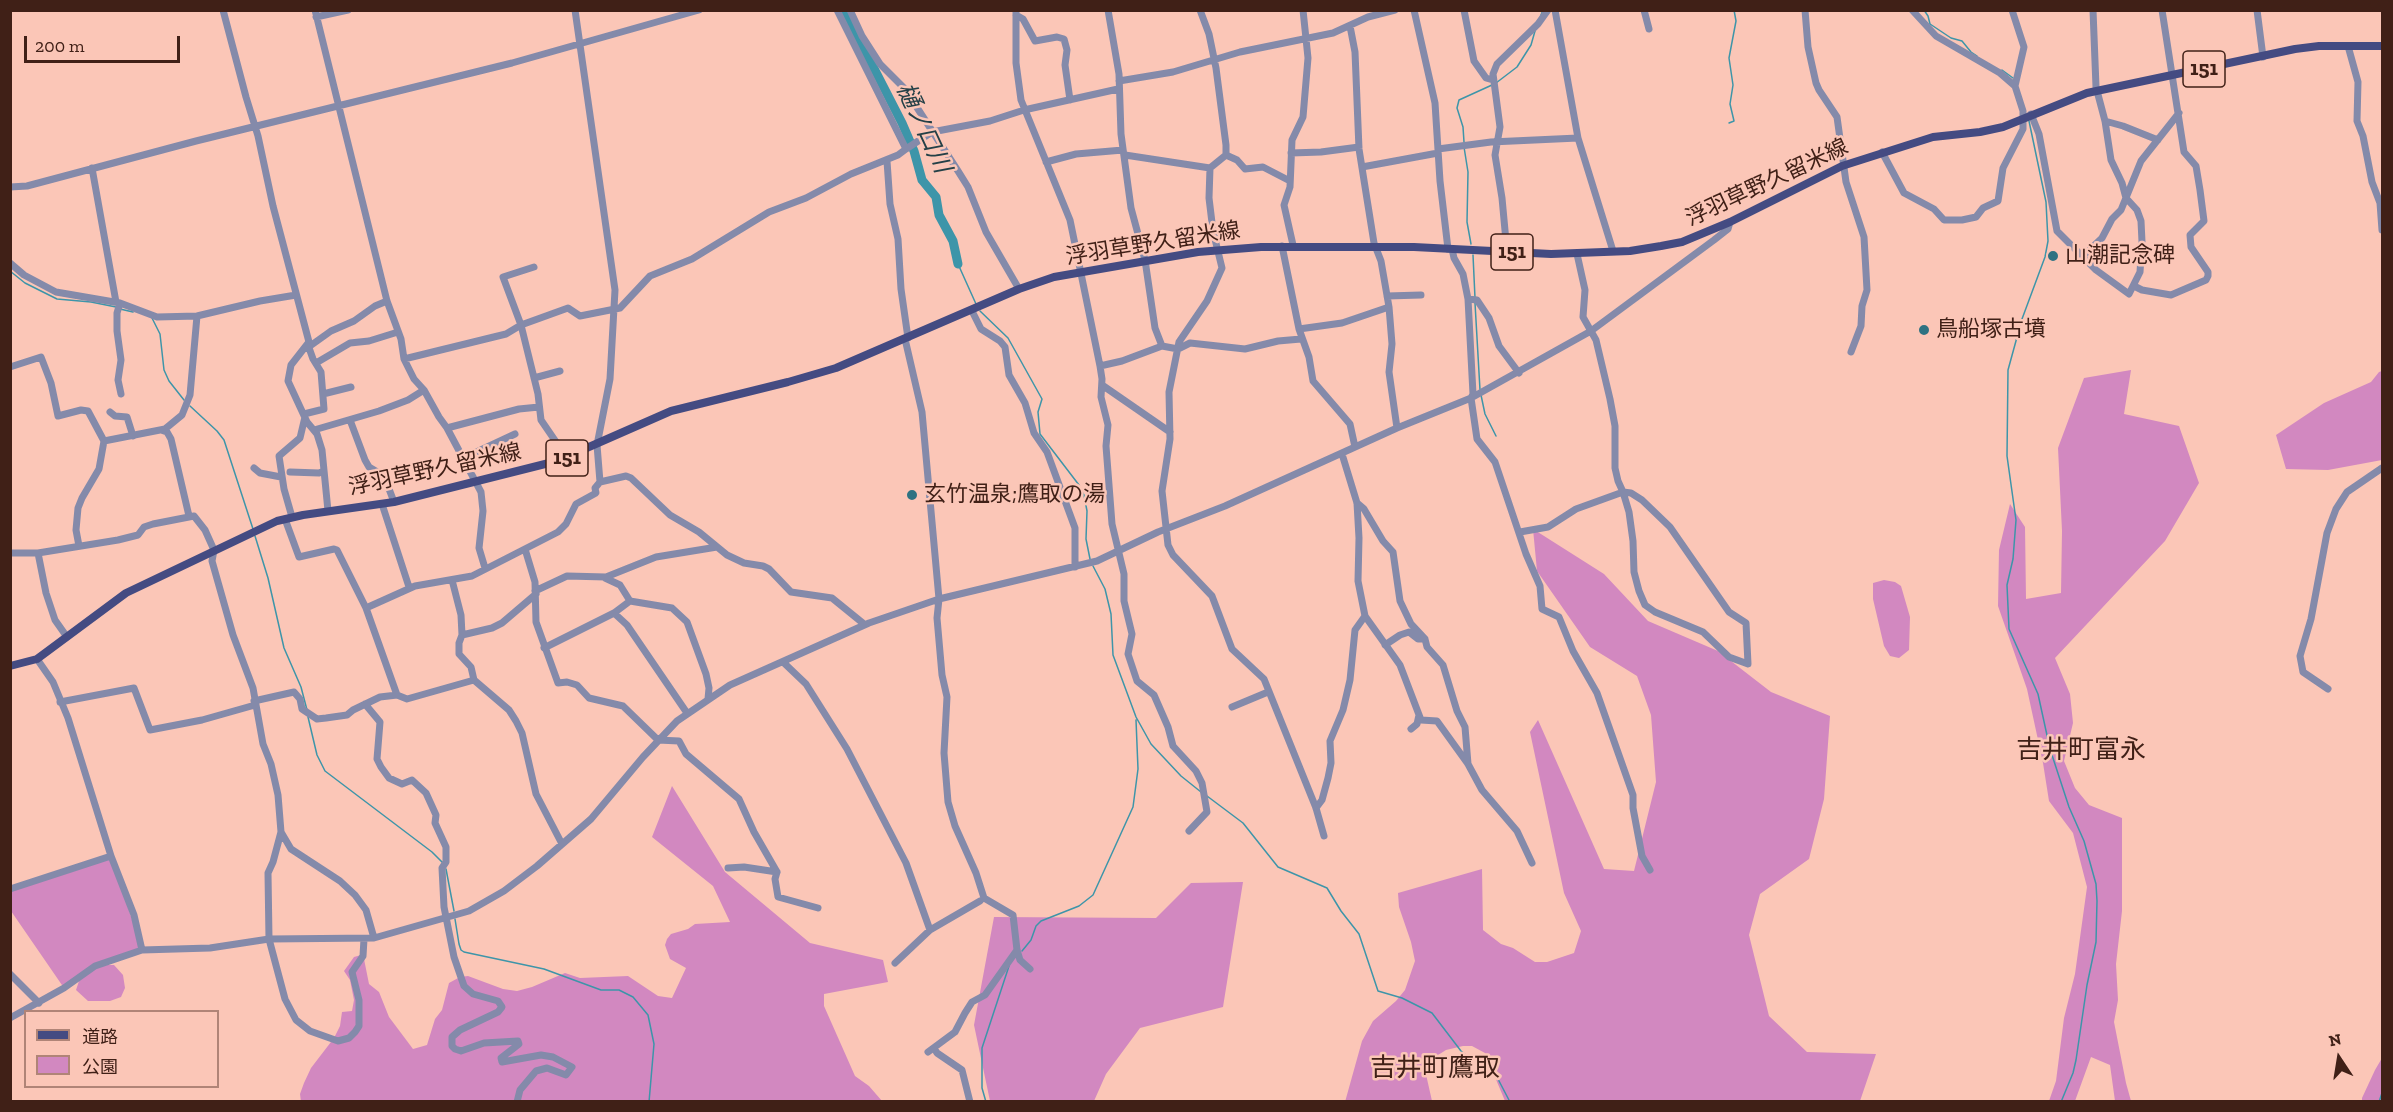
<!DOCTYPE html>
<html>
<head>
<meta charset="utf-8">
<style>
  body { margin:0 }
  #map { position:relative; width:2393px; height:1112px; overflow:hidden; background:#fbc6b7; font-family:"Zilla Slab","Noto Sans JP",serif }
  canvas { display:block }
  .frame { position:absolute; inset:0; border:12px solid #402017; pointer-events:none }
  .legend { position:absolute; left:24px; top:1010px; width:195px; height:78px; box-sizing:border-box; background:#fbc6b7; border:2px solid #b08477; margin:0; padding:8px 10px; list-style:none; font-size:18px; color:#402017 }
  .legend li { display:flex; align-items:center; gap:12px; height:30px }
  .legend b { width:30px; border:2px solid #b08477 }
  .north { position:absolute; left:2309px; top:1028px; width:60px; height:60px; -webkit-text-stroke:4px #fbc6b7; paint-order:stroke; rotate:348deg; font-size:16px; font-weight:700; line-height:24px; text-align:center; color:#402017 }
  .north::after { content:''; display:block; margin:auto; width:21px; height:27px; background:#402017; clip-path:polygon(50% 0,100% 100%,50% 72%,0 100%) }
  .scale { position:absolute; left:24px; top:36px; width:156px; height:27px; box-sizing:border-box; border:3px solid #402017; border-top:0; padding-left:8px; font-size:18px; line-height:21px; white-space:nowrap; color:#402017; -webkit-text-stroke:4px #fbc6b7; paint-order:stroke }
</style>
</head>
<body>
<div id="map">
<canvas width="2393" height="1112"></canvas>
<div class="frame"></div>
<ul class="legend">
<li><b style="height:8px;background:#444b82"></b>道路</li>
<li><b style="height:16px;background:#d288c0"></b>公園</li>
</ul>
<div class="north">N</div>
<div class="scale">200 m</div>
</div>
<script>
const c = document.querySelector('canvas').getContext('2d');
c.lineJoin = 'round';
function fill(path, color) { c.fillStyle = color; c.fill(path, 'evenodd'); }
const shape = rows => new Path2D(rows.map(r => 'M' + r).join(''));
function trace(path, color, width, dash) { c.strokeStyle = color; c.lineWidth = width; c.lineCap = dash ? 'butt' : 'round'; c.setLineDash(dash || []); c.stroke(path); }
function drawText(font, color, halo, rows, align = 'center') {
  c.font = font + ' "Zilla Slab","Noto Sans JP",serif'; c.lineWidth = 5; c.setLineDash([]); c.textBaseline = 'middle'; c.strokeStyle = halo; c.fillStyle = color; for (const [text, x, y, turn = 0] of rows) {
    c.save(); c.translate(x, y); c.rotate((+turn || 0) * Math.PI / 180); c.textAlign = isNaN(turn) ? turn : align; if (halo) c.strokeText(text, 0, 0); c.fillText(text, 0, 0); c.restore();
  }
}
const green = shape([
  [2131,370,2124,414,2179,426,2199,483,2165,541,2055,658,2070,694,2073,723,2064,761,2075,788,2089,805,2122,818,2122,911,2116,964,2118,1000,2114,1022,2126,1083,2131,1101,2115,1101,2110,1065,2091,1057,2075,1101,2049,1101,2056,1081,2064,1018,2075,974,2087,887,2073,833,2049,801,2043,763,2027,689,1998,606,1999,550,2010,504,2025,527,2026,599,2061,593,2062,531,2058,448,2084,378],
  [2382,371,2382,460,2328,470,2286,469,2276,435,2324,403,2371,382,2379,372],
  [1533,529,1604,574,1648,621,1718,651,1771,692,1830,716,1824,799,1809,859,1760,894,1749,935,1769,1016,1807,1052,1876,1054,1860,1101,1505,1101,1485,1053,1472,1046,1463,1046,1446,1050,1435,1057,1425,1070,1432,1101,1345,1102,1362,1041,1373,1021,1396,1001,1405,990,1415,961,1411,942,1399,907,1398,893,1482,869,1483,930,1501,944,1513,948,1535,962,1547,962,1574,953,1581,931,1564,893,1530,732,1538,720,1604,869,1634,871,1656,782,1651,715,1637,676,1590,647,1537,571],
  [1884,580,1895,582,1901,586,1910,617,1909,650,1899,658,1890,656,1884,646,1873,599,1873,583],
  [672,786,725,872,810,943,883,960,888,982,824,994,824,1006,855,1076,869,1086,882,1101,301,1102,300,1094,304,1083,311,1068,334,1038,340,1026,342,1012,352,1011,354,1000,350,980,344,971,354,957,361,955,364,959,369,984,379,992,389,1017,413,1049,427,1045,435,1019,442,1010,449,983,460,977,468,976,503,989,517,991,532,987,565,973,580,978,628,976,658,996,672,998,686,968,670,959,665,945,667,939,671,934,688,929,695,924,730,922,713,886,652,837],
  [111,856,142,950,104,962,64,988,11,911,10,889],
  [1243,882,1223,1007,1140,1028,1106,1074,1094,1101,990,1101,974,1025,994,917,1156,918,1191,883],
  [107,965,114,965,123,975,125,988,121,997,110,1001,88,1001,76,990,79,981,97,967],
  [2382,1058,2382,1101,2362,1101,2362,1098,2375,1070]
]);
const stream = shape([
  [1924,10,1928,16,1930,24,1951,38,1962,41,1971,52,1977,56],
  [1541,15,1543,10],
  [2002,70,2013,78],
  [1496,83,1517,67,1531,45,1535,31],
  [2029,121,2046,202,2048,241,2045,257,2022,319,2008,370,2007,456,2016,520,2013,559,2007,585,2009,629,2038,694,2050,749,2069,807,2084,841,2096,884,2097,901,2096,942,2087,985,2076,1060,2073,1073,2061,1102],
  [1729,123,1734,121,1730,104,1733,85,1729,58,1736,21,1734,10],
  [1464,142,1463,127,1457,108,1459,100,1492,85],
  [1464,147,1468,172,1467,222,1471,244],
  [1473,255,1475,298],
  [958,264,976,304],
  [10,271,25,283,57,299,91,302,116,307],
  [1475,303,1480,390],
  [120,309,133,312],
  [980,311,1008,338,1042,399,1038,412,1040,434,1079,485,1084,495,1087,511,1086,539,1090,559],
  [152,318,160,334,164,370,169,381,184,400],
  [1481,395,1485,414,1496,436],
  [190,406,217,431,224,440,253,529],
  [255,536,268,578,284,648,301,687,307,710],
  [1093,566,1105,589,1111,614,1113,655,1136,717,1151,744,1181,776,1201,792],
  [308,717,317,755,325,771,432,852,442,862],
  [1207,796,1243,823,1278,867,1327,888,1341,911,1359,934,1378,991,1402,998,1432,1013,1461,1051,1466,1055,1477,1056,1498,1079,1510,1102],
  [446,869,454,911],
  [455,919,459,944,461,950,464,952,544,969,601,990,619,990,633,997,648,1015,654,1044,649,1102],
  [1022,951,1031,940,1036,926,1041,921,1079,906,1093,895,1133,807,1138,769,1136,720],
  [986,1102,982,1088,982,1048,1009,966],
  [2379,1102,2382,1093]
]);
const river = shape([
  [844,10,902,123,914,151,922,180,936,197,939,215,953,241,958,264]
]);
const minor = shape([
  [223,10,246,97,258,136,273,206,309,342,291,365,288,381,307,422,317,434,322,450,328,511],
  [315,10,387,301,401,339,404,359,414,379,424,390,439,417,447,428,481,492,483,511,479,548,485,568],
  [850,10,862,36,880,64,905,89,958,171,968,187,986,232,1019,289],
  [1016,10,1016,63,1021,100,1070,220,1100,366,1102,379,1101,397,1108,425,1106,446,1112,524,1124,574,1124,601,1132,634,1128,654,1137,681,1154,695,1168,727,1173,746,1196,771,1202,783,1207,812,1189,831],
  [1108,10,1119,74,1121,134,1131,208,1145,260,1155,328,1162,346,1178,349,1190,343,1245,349,1278,341,1301,339],
  [1200,10,1209,34,1216,68,1226,145,1226,155,1210,168,1209,198,1213,231,1222,268,1207,301,1179,342,1169,392,1170,439,1162,491,1168,545,1173,555,1212,596,1232,649,1264,679,1316,808,1324,836],
  [1414,10,1435,103,1440,181,1448,249],
  [1464,10,1474,61,1486,78,1493,80],
  [1555,10,1578,138,1613,251],
  [1644,10,1649,29],
  [1805,10,1808,47,1816,83,1819,90,1837,117,1846,182,1864,237,1867,290,1862,306,1861,326,1851,352],
  [2012,10,2024,47,2015,86],
  [2257,10,2263,57],
  [1016,15,1023,19,1035,41,1057,37,1064,39,1067,50,1065,65,1070,100],
  [316,17,348,10],
  [1350,26,1355,52,1359,149,1374,243,1381,261,1389,307,1392,344,1389,372,1397,428],
  [2348,46,2358,82,2357,121,2363,136,2372,182,2380,203,2382,230],
  [1119,81,1173,72,1240,52,1333,33,1368,17,1395,10],
  [2031,114,2039,134,2057,231,2096,270,2129,294,2140,272,2142,242,2141,221,2137,210,2126,198,2122,183,2111,160,2105,121,2096,87,2093,10],
  [2105,121,2123,126,2158,140],
  [906,149,932,132,990,121,1024,110,1118,89],
  [1438,149,1491,142,1578,138],
  [1882,152,1904,193,1934,209,1944,220,1962,220,1976,217,1983,208,1998,201,2003,168,2023,129,2023,111,2015,86,2000,73,1936,36,1912,10],
  [1291,153,1321,152,1359,147],
  [1125,155,1210,168],
  [1226,155,1237,160,1245,169,1263,167,1290,181],
  [887,161,890,204,898,239,901,289,908,338],
  [1046,162,1076,154,1123,150],
  [1362,167,1438,153],
  [92,168,116,302],
  [10,187,27,186,196,141,512,63,699,10],
  [1293,245,1284,205,1290,187,1292,140,1303,117,1308,58,1303,10],
  [1282,246,1299,329,1309,357,1313,381,1350,424,1355,447],
  [1452,249,1454,258,1463,274,1468,299,1473,394,1471,398,1477,439,1495,462,1526,554,1540,586,1542,609,1559,617,1573,651,1597,693,1633,795,1633,808,1642,856,1650,870],
  [1507,252,1502,198,1495,155,1500,127,1493,74,1497,64,1538,24,1548,10],
  [2083,256,2102,238,2112,219,2121,210,2141,161,2179,113],
  [10,263,24,275,56,292,120,303,157,317,197,316,260,301,296,295],
  [534,267,503,277,521,325,538,394,541,420,567,458],
  [2134,286,2142,290,2171,295,2206,280,2208,276,2208,272,2191,247,2190,235,2204,221,2200,190,2196,166,2184,152,2162,10],
  [1387,296,1421,295],
  [1468,299,1477,300,1489,318,1499,346,1519,373],
  [120,303,117,313,117,331,121,360,118,380,121,394],
  [972,311,981,329,1000,341,1005,347,1009,375,1025,403,1034,433,1047,452,1075,528,1075,567],
  [1299,329,1342,323,1389,307],
  [905,339,922,412,939,599,937,618,942,675,947,697,944,753,948,802,955,826,976,873,984,898,1013,915,1017,950,1020,960,1030,969],
  [404,359,506,334,521,325,568,308,580,316,620,308,650,276,692,259,769,212,806,198,851,174,898,155,906,149,837,10],
  [316,363,350,343,369,341,398,332],
  [1100,366,1122,361,1162,346],
  [10,367,41,357,51,383,58,416,81,410,88,411,104,441,99,469,82,498,78,508,76,530,79,546],
  [534,378,560,371],
  [1102,385,1170,432],
  [323,394,351,387],
  [110,412,115,416,127,417,133,436],
  [304,414,324,409,321,372,313,359,308,345,310,346,331,331,354,321,375,306,387,301],
  [350,420,365,460,369,467,379,473,386,481,394,502],
  [447,428,519,409,539,407],
  [161,430,167,432,171,439,189,516],
  [314,430,379,411,408,400,424,390],
  [104,441,165,429,182,415,190,395,197,316],
  [1342,454,1357,503,1359,538,1358,581,1365,616,1400,665,1421,720,1437,721,1468,764,1482,790,1517,831,1532,863],
  [465,460,468,456,515,434],
  [254,468,260,473,281,477],
  [290,472,319,473,324,471],
  [600,482,626,476,631,478,670,515,699,532,727,555,744,563,763,566,769,569,791,592,832,598,864,624],
  [1357,503,1364,509,1383,541,1393,552,1400,601,1411,624,1425,639,1427,647,1443,665,1457,711,1465,727,1468,764],
  [382,504,409,587],
  [292,517,284,489,279,456,300,438,305,417],
  [285,519,299,557,334,549,337,550,366,608,397,695],
  [1520,532,1548,527,1576,509,1623,492,1631,493,1642,500,1670,527,1729,612,1746,623,1748,664,1729,657,1703,632,1655,612,1645,605,1639,591,1634,572,1633,541,1629,512,1623,492,1618,481,1615,468,1615,426,1610,399,1596,340,1583,317,1585,290,1577,254],
  [525,549,535,582,536,622,558,683,567,682,577,685,589,698,623,706,658,740,679,741,686,754,739,799,754,832,777,872],
  [10,553,38,553,118,540,138,535,144,527,153,524,194,516,205,530,214,550,212,561,233,635,253,688,263,744,271,764,278,795,281,832,273,862,268,873,269,939,285,999,296,1020,310,1031,338,1041,349,1038,355,1032,359,1026,359,1000,352,972,363,956,364,939],
  [38,553,46,593,55,620,67,637],
  [605,578,620,585,630,601,672,608,687,622,706,674,709,688,708,699],
  [452,580,461,615,462,635,459,643,459,654,471,667,474,680,509,710,516,721,522,733,536,794,562,844],
  [535,591,567,576,606,577,656,557,717,547],
  [366,608,415,586,472,576,558,532,566,524,576,504,596,493,595,488,600,482,597,445,610,379,615,290,575,10],
  [614,613,627,625,687,713],
  [462,635,492,628,502,623,536,594],
  [1385,645,1400,635,1409,632,1418,639,1425,639],
  [544,648,614,613,630,601],
  [37,659,53,682,68,718,111,856,134,915,142,950],
  [783,662,806,684,847,749,906,863,930,930],
  [2328,689,2303,672,2300,656,2311,619,2327,533,2336,509,2347,492,2382,468],
  [254,701,294,692,300,699,302,709,317,719,326,718,347,715,353,710,380,697,397,695,407,699,474,680],
  [60,702,134,688,150,730,202,720,255,705],
  [365,704,380,722,377,759,381,767,389,778,402,784,412,780,426,793,436,815,435,823,446,847,446,862,442,868,444,907,454,957,464,986,473,994,498,1001,502,1007,498,1012,460,1030,452,1037,452,1046,455,1049,461,1051,484,1043,518,1041,519,1044,501,1058,502,1062,541,1055,553,1057,572,1067,566,1075,547,1068,536,1071,520,1090,517,1102],
  [1232,707,1268,692],
  [1411,729,1417,724,1419,715],
  [1316,808,1322,800,1328,778,1331,763,1330,741,1343,710,1350,680,1355,630,1365,616],
  [281,832,291,849,340,881,355,895,366,910,374,938],
  [728,868,744,867,777,872,775,879,778,897,818,908],
  [10,889,111,856],
  [895,963,930,930,980,901],
  [10,974,39,1003],
  [10,1018,64,988,95,966,142,950,210,948,269,939,374,938,469,911,504,891,537,866,591,819,643,757,677,721,730,685,869,623,939,599,1097,561,1158,532,1225,506,1397,428,1471,398,1591,331,1714,240,1728,229,1730,222],
  [934,1048,937,1053,962,1070,970,1102],
  [928,1052,955,1032,965,1013,972,1002,985,995,1017,950]
]);
const major = shape([
  [10,666,37,659,126,593,277,521,303,515,394,502,557,461,671,411,788,382,836,368,1019,289,1054,277,1198,252,1261,247,1414,247,1551,254,1630,251,1661,246,1682,242,1730,222,1842,166,1933,137,1980,132,2003,127,2087,93,2295,49,2319,46,2382,46]
]);
const markers = [
  [2053,256,6,"#2e7282"],
  [1924,330,6,"#2e7282"],
  [912,495,6,"#2e7282"]
];
const shields = [
  [2204,69,42],
  [1512,252,42],
  [567,458,42]
];
const shieldNames = [
  ["151",2204,69],
  ["151",1512,252],
  ["151",567,458]
];
const streetNames = [
  ["浮羽草野久留米線",1767,183,-25],
  ["浮羽草野久留米線",1153,244,-9],
  ["浮羽草野久留米線",435,470,-12]
];
const poiNames = [
  ["山潮記念碑",2065,256],
  ["鳥船塚古墳",1936,330],
  ["玄竹温泉;鷹取の湯",924,495]
];
const waterNames = [
  ["樋ノ口川",923,128,65]
];
const quarterNames = [
  ["吉井町富永",2081,751],
  ["吉井町鷹取",1435,1069]
];
fill(green, '#d288c0');
trace(stream, '#3d95a9', 1.5);
trace(river, '#3d95a9', 9);
trace(minor, '#848aaa', 7);
trace(major, '#444b82', 8);
for (const [x, y, r, color] of markers) { const dot = new Path2D(); dot.arc(x, y, r, 0, 2 * Math.PI); c.fillStyle = color; c.fill(dot); trace(dot, '#fbc6b7', 2); }
for (const [x, y, w] of shields) { const box = new Path2D(); box.roundRect(x - w / 2, y - 18, w, 36, 4.5); c.fillStyle = '#fbc6b7'; c.fill(box); trace(box, '#402017', 1.5); }
drawText('bold 21px', '#402017', null, shieldNames);
drawText('22px', '#402017', '#fbc6b7', streetNames);
drawText('22px', '#402017', '#fbc6b7', poiNames, 'left');
drawText('italic 24px', '#244047', '#fbc6b7', waterNames);
drawText('26px', '#402017', '#fbc6b7', quarterNames);
</script>
</body>
</html>
